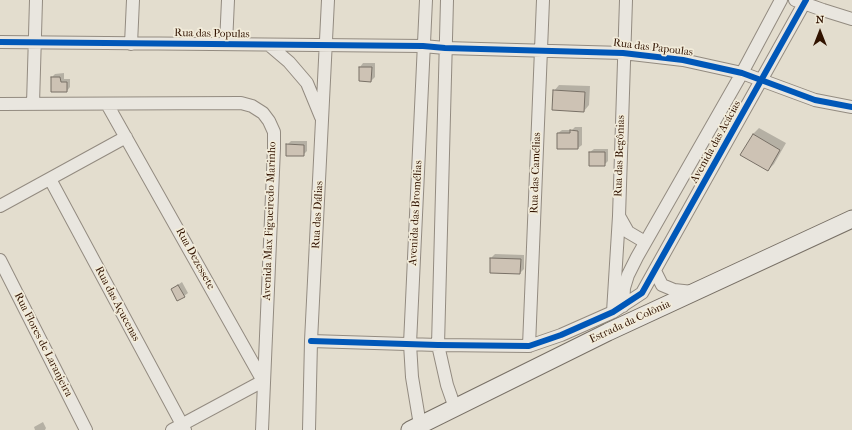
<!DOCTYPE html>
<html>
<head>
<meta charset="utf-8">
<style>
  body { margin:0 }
  #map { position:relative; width:852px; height:430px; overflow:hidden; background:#e3ddce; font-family:"IM FELL French Canon",serif }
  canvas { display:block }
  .north { position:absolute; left:800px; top:12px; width:40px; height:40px; -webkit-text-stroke:3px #f2ecda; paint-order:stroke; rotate:0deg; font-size:11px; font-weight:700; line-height:16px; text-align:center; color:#311300 }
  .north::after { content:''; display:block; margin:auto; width:14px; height:18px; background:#311300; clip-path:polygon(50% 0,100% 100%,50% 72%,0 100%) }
</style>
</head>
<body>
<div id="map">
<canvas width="852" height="430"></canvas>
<div class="north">N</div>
</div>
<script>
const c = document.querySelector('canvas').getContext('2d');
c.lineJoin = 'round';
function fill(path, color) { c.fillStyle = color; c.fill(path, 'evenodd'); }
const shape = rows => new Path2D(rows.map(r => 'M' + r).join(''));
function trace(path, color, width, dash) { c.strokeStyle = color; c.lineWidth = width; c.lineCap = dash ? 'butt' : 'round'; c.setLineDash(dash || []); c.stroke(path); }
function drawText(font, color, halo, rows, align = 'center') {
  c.font = font + ' "IM FELL French Canon",serif'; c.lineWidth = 3.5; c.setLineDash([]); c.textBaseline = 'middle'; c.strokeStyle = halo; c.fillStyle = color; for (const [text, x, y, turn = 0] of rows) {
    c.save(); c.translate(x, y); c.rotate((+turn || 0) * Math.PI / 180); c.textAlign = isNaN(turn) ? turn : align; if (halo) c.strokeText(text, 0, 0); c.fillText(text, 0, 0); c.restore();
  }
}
const shadow = shape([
  [363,63,375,63,375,77,371,81,360,67],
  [64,73,64,79,70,79,70,87,67,91,52,77,55,74],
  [559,85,590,86,589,105,584,111,554,91],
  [575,127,582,127,582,145,578,148,558,133,562,130,572,130],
  [759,128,786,143,774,164,768,170,742,155,753,134],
  [291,141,307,141,307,151,303,155,287,145],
  [594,149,608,149,608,161,604,165,590,152],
  [495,254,524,255,524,269,520,273,491,258],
  [182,282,188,293,184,296,172,289],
  [43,422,46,428,45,430,35,430,34,427]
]);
const building = shape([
  [359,67,372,67,371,82,359,81,359,67],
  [51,77,60,77,61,82,67,82,67,92,51,92,51,77],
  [553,90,585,92,584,112,552,110,553,90],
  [570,130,578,131,578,149,557,149,557,133,570,133,570,130],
  [753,134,780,150,768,171,740,155,753,134],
  [286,144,304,145,304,156,286,156,286,144],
  [589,152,605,152,605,166,589,166,589,152],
  [490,258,521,259,520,274,490,273,490,258],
  [178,285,185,297,177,301,171,289,178,285]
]);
const minor = shape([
  [447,0,438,345,447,385,455,408],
  [795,0,823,10,852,19],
  [0,42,423,46,445,48,623,53,683,60,742,73,815,100,852,107],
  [131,44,133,0],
  [226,44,228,0],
  [269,45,289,62,307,83,321,117],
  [0,104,241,103,252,106,263,113,269,121,274,132,274,148,262,430],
  [33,104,36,0],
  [107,104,263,381,172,430],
  [50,179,185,430],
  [0,206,126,137],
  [619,216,628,232,645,242],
  [0,260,86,430],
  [655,271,662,285,674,290,693,292],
  [623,306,624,288,628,275,637,257,742,73,781,0],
  [613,312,619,216,626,0],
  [311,341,438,345,529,346,561,335,613,312,642,293,806,0],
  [529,346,543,0],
  [420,425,412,377,410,344,426,0],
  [309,430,311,341,328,0]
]);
const secondary = shape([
  [410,430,608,332,852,219]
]);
const cycleway = shape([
  [0,42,423,46,445,48,623,53,683,60,742,73,815,100,852,107],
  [311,341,438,345,529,346,561,335,613,312,642,293,806,0]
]);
const streetNames = [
  ["Rua das Populas",212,34,1],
  ["Rua das Papoulas",653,48,7],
  ["Avenida das Acácias",716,142,-61],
  ["Rua das Begônias",620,156,-88],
  ["Rua das Camélias",536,173,-88],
  ["Avenida das Bromélias",416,213,-87],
  ["Rua das Dálias",318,215,-87],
  ["Avenida Max Figueiredo Marinho",270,221,-88],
  ["Rua Dezessete",195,259,61],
  ["Rua das Açucenas",117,304,62],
  ["Estrada da Colônia",630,322,-25],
  ["Rua Flores de Laranjeira",43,345,63]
];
fill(shadow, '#0003');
fill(building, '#cdc2b4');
trace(building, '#787066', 1);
trace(minor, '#938b80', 14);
trace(secondary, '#787066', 19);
trace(minor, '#e9e6df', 12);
trace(secondary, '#e9e6df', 17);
trace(cycleway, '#0057b8', 6);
drawText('11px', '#311300', '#f2ecda', streetNames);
</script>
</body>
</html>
